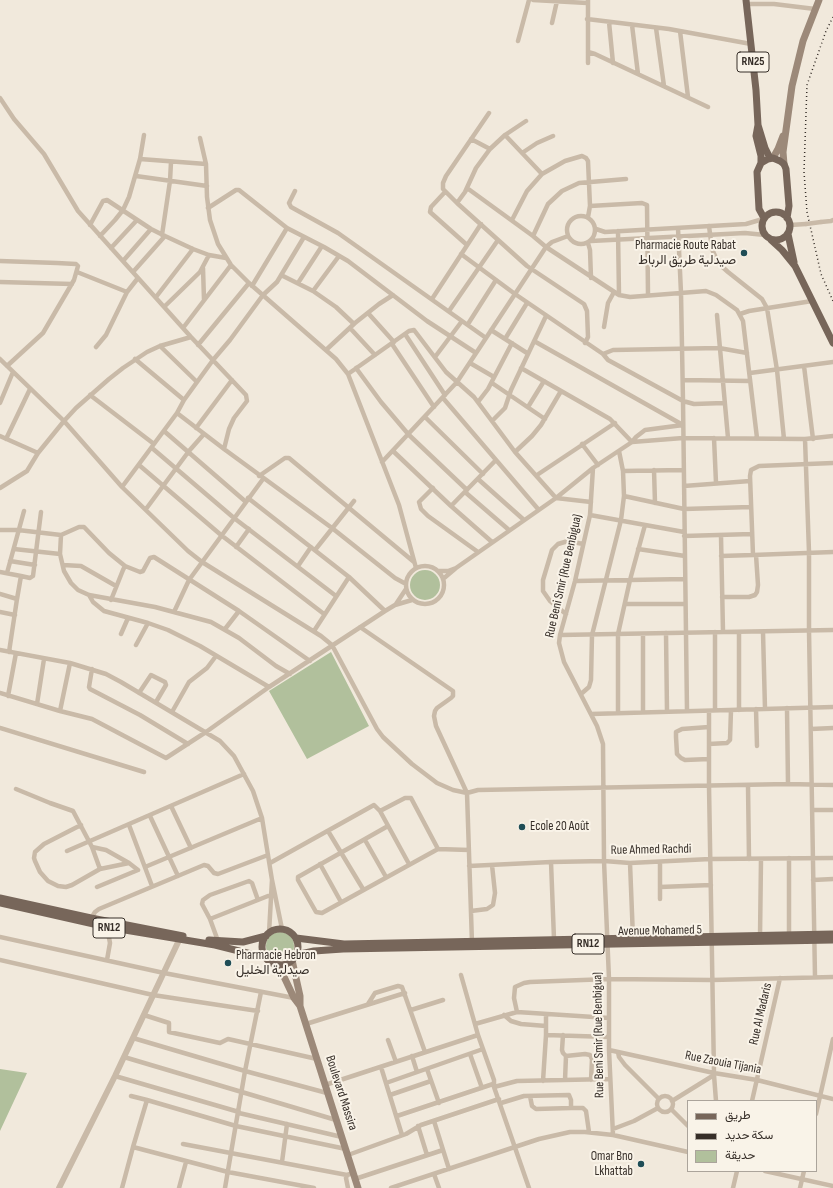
<!DOCTYPE html>
<html>
<head>
<meta charset="utf-8">
<style>
  body { margin:0 }
  #map { position:relative; width:833px; height:1188px; overflow:hidden; background:#f1e9dc; font-family:"Sofia Sans Condensed",Vazirmatn,sans-serif }
  canvas { display:block }
  .legend { position:absolute; left:687px; top:1100px; width:130px; height:72px; box-sizing:border-box; background:#f9f3e8; border:1px solid #aba49b; margin:0; padding:5px 7px; list-style:none; font-size:12px; color:#362e28 }
  .legend li { display:flex; align-items:center; gap:8px; height:20px }
  .legend b { width:20px; border:1px solid #aba49b }
</style>
</head>
<body>
<div id="map">
<canvas width="833" height="1188"></canvas>
<ul class="legend">
<li><b style="height:5px;background:#77665a"></b>طريق</li>
<li><b style="height:5px;background:#362e28"></b>سكة حديد</li>
<li><b style="height:11px;background:#b1c09c"></b>حديقة</li>
</ul>
</div>
<script>
const c = document.querySelector('canvas').getContext('2d');
c.lineJoin = 'round';
function fill(path, color) { c.fillStyle = color; c.fill(path, 'evenodd'); }
const shape = rows => new Path2D(rows.map(r => 'M' + r).join(''));
function trace(path, color, width, dash) { c.strokeStyle = color; c.lineWidth = width; c.lineCap = dash ? 'butt' : 'round'; c.setLineDash(dash || []); c.stroke(path); }
function drawText(font, color, halo, rows, align = 'center') {
  c.font = font + ' "Sofia Sans Condensed",Vazirmatn,sans-serif'; c.lineWidth = 4; c.setLineDash([]); c.textBaseline = 'middle'; c.strokeStyle = halo; c.fillStyle = color; for (const [text, x, y, turn = 0] of rows) {
    c.save(); c.translate(x, y); c.rotate((+turn || 0) * Math.PI / 180); c.textAlign = isNaN(turn) ? turn : align; if (halo) c.strokeText(text, 0, 0); c.fillText(text, 0, 0); c.restore();
  }
}
const green = shape([
  '410 585a15 15 0 1 1 30 0a15 15 0 1 1-30 0Z',
  [331,652,369,726,307,759,269,691],
  '266 946a14 14 0 1 1 28 0a14 14 0 1 1-28 0Z',
  [0,1069,27,1073,0,1131]
]);
const minor = shape([
  [533,0,587,3],
  [588,0,588,63],
  [747,4,774,4,815,9],
  [587,19,669,29,751,44],
  [609,22,613,63],
  [552,23,557,1],
  [632,25,638,74],
  [656,28,664,86],
  [680,31,688,97],
  [518,41,529,0],
  [588,52,595,54,708,107],
  [0,98,14,119,44,154,78,211,191,337,246,395,247,401,234,418,229,429,224,449],
  [489,113,446,176,443,183,443,189,457,203,527,266,584,304,587,311,588,337,585,343],
  [505,135,542,174],
  [200,138,206,164,207,197,210,220,218,244,231,265,249,283,336,359,348,374,399,505,416,568],
  [471,139,490,149],
  [522,153,537,143,553,136],
  [140,159,206,164],
  [136,176,207,186],
  [467,188,533,236,546,247,619,295,630,297,706,291,716,295,737,310,743,321,757,438],
  [295,191,289,203,291,207,338,233,486,338],
  [445,192,431,207,430,212,467,245],
  [457,203,465,192,476,168,490,149,505,135,526,121],
  [590,206,642,203,647,205,648,295],
  [208,208,236,190,239,190,287,228,324,247,348,261,427,321,476,353],
  '567 230a14 14 0 1 1 28 0a14 14 0 1 1-28 0Z',
  [512,220,527,191,542,174,565,161,582,156,586,158,588,161,590,206,588,217],
  [821,222,831,221,833,220],
  [90,225,103,201,107,200,151,229,165,236,193,249,209,255,226,258],
  [790,225,806,224],
  [709,226,712,249,718,263,728,272,762,299,767,308,777,370,784,439],
  [678,228,681,293,683,401,687,711],
  [596,229,605,232,746,224,763,219],
  [618,231,619,295],
  [162,235,170,181,171,162],
  [100,236,115,220,123,210,129,197,140,159,144,135],
  [533,236,548,204,562,191,579,183,626,179],
  [591,241,745,233,765,235],
  [588,243,590,250,591,278],
  [111,248,137,220],
  [461,254,515,294,603,354],
  [0,261,57,263,76,264,78,266,74,280,43,333,7,366],
  [123,261,151,229],
  [203,268,204,300],
  [77,272,127,292],
  [133,272,165,236],
  [281,275,313,291,336,307,354,324],
  [0,282,72,284],
  [298,283,322,246],
  [252,286,287,228],
  [313,291,339,256],
  [156,297,193,249],
  [432,299,481,224],
  [164,307,200,272,209,255],
  [449,311,498,240],
  [368,313,394,342],
  [740,314,749,311,812,301],
  [717,315,728,438],
  [468,324,496,280],
  [604,327,608,303,614,292],
  [183,328,231,265],
  [350,328,375,355],
  [491,330,527,353],
  [405,334,445,395],
  [505,339,527,303],
  [534,341,683,425],
  [392,344,434,407],
  [198,345,249,283],
  [160,346,197,382],
  [96,347,106,335,127,292,138,278],
  [326,350,355,323,379,304,393,295],
  [435,357,462,321],
  [0,359,64,421,122,487,188,551,202,562,321,636,332,645,377,729,383,737,412,764,437,783,453,790,467,793,478,790,788,784,833,785],
  [135,359,184,400],
  [470,363,494,377],
  [804,366,813,439],
  [356,368,381,402,409,435,467,490],
  [750,373,833,362],
  [348,374,409,331,414,330,446,372,474,397,515,452,556,498,591,502],
  [683,380,750,381],
  [492,383,545,419],
  [90,395,154,444],
  [443,398,538,509],
  [478,402,488,389,512,343],
  [0,403,13,372],
  [724,403,694,404,683,401,608,360,603,354,613,350,719,348,747,353],
  [528,407,544,381],
  [177,413,224,449,332,528,395,578,406,584],
  [425,417,483,474],
  [492,421,505,408,511,390,546,316],
  [196,428,232,380],
  [164,431,246,502],
  [0,436,38,453],
  [714,438,716,483],
  [6,439,30,389],
  [805,439,809,552,809,631,815,977],
  [632,442,683,438,805,439,833,436],
  [632,442,636,437,645,430,683,425],
  [582,444,598,465],
  [152,448,234,518,336,596],
  [393,451,451,506,492,542],
  [515,452,532,436,541,425,561,391],
  [382,462,457,382,546,247,552,242,568,236],
  [833,463,759,466,751,470,750,476,753,555,833,552],
  [139,465,221,535,324,614],
  [593,468,590,515,575,581,560,635,559,643,564,662,597,726,603,744,604,861,609,979,609,1050,613,1135],
  [654,470,655,503],
  [623,471,683,470],
  [537,475,615,423],
  [259,476,285,458,289,458,414,562],
  [478,479,524,520],
  [684,486,750,481],
  [122,487,177,413,184,400,213,360,230,340,263,295,277,282,304,237],
  [0,488,27,471,38,453,64,421,76,408,109,379,123,368,147,352,160,346,191,337],
  [433,488,419,502,421,509,428,516,478,552],
  [465,492,509,530],
  [624,496,684,509,751,507],
  [248,498,349,577,385,611],
  [451,506,496,460],
  [146,509,189,451,204,434],
  [590,515,684,532],
  [0,530,18,530,61,535,79,527,84,527,109,553,125,566],
  [61,535,60,554,64,571,71,583,78,590,89,595,155,607,211,622,239,638,276,666,290,674],
  [684,536,752,534],
  [721,536,723,632],
  [236,547,249,529],
  [14,549,60,554],
  [638,549,685,556],
  [315,550,354,501],
  [721,556,753,555],
  [10,561,35,565],
  [63,565,81,566,116,586],
  '406 585a19 19 0 1 1 38 0a19 19 0 1 1-38 0Z',
  [298,566,311,547],
  [456,568,556,498,593,468,632,442,610,419,521,368],
  [438,571,448,571,456,568,443,579],
  [0,572,21,576,17,599,9,652],
  [7,573,24,511],
  [21,576,30,578,33,576,41,512],
  [575,581,685,579],
  [0,594,17,599],
  [89,595,93,602,104,611,148,623,168,630,200,646,269,687],
  [722,597,749,597,755,595,757,592,758,585,756,555],
  [111,600,123,570,125,566,140,572,143,571,150,558,154,557,239,611,310,661],
  [396,604,406,589],
  [626,604,685,604],
  [0,612,15,615],
  [174,612,189,580,263,479],
  [566,614,550,601,543,591,543,580,552,550,558,544,568,541,583,544],
  [360,627,453,691,453,696,451,698,437,708,435,711,434,716,436,726,467,793,472,943],
  [225,629,239,611],
  [314,631,349,577],
  [715,632,715,710],
  [739,632,739,710],
  [763,632,765,709],
  [666,633,667,712],
  [121,634,128,618],
  [643,634,643,712],
  [560,635,833,630],
  [136,645,148,623],
  [0,650,70,663,106,674,121,682,220,741,234,756,253,791,262,818,272,880],
  [92,669,89,687,90,689,140,715,188,744],
  [0,693,60,711,92,719,166,758,206,732,269,687,385,611,395,605,412,600],
  [139,693,151,675,165,682,166,685,156,702],
  [581,694,589,687,591,680,592,635,621,520,624,496,623,471,619,451],
  [8,696,16,653],
  [37,704,44,659],
  [787,708,788,784],
  [756,709,757,746],
  [60,711,70,663],
  [172,712,189,682,207,668,216,656],
  [618,713,618,634,630,580,645,525],
  [591,714,833,707],
  [0,728,144,772],
  [811,729,833,728],
  [709,744,727,743,730,740,731,710],
  [709,759,685,760,681,758,677,754,676,737,676,732,682,729,709,727],
  [748,785,749,859],
  [16,789,50,803,73,811,92,847,100,869],
  [171,806,191,848],
  [812,810,833,810],
  [380,811,405,798,411,798,438,849,469,850],
  [150,816,178,876],
  [81,825,44,844,35,852,34,858,35,861,40,872,48,881,58,886,66,887,72,885,100,869,129,863],
  [129,825,152,886],
  [388,826,298,877,298,880,316,912,322,913,438,849],
  [328,831,363,889],
  [365,840,386,877],
  [92,847,106,850,129,863,138,870,97,887],
  [67,851,244,774],
  [789,858,789,935],
  [551,862,554,939],
  [660,862,660,899],
  [270,863,374,805,380,811,409,864],
  [630,863,633,938],
  [320,864,341,902],
  [469,866,551,862,604,861,630,863,710,859,833,858],
  [145,867,262,818],
  [813,880,833,879],
  [660,887,711,885],
  [471,911,487,909,493,905,495,893,492,865],
  [210,919,273,894],
  [90,920,95,912,99,909,204,865,208,866,214,873,218,874,268,855],
  [269,933,272,880,282,929],
  [0,937,164,973,294,998],
  [760,937,761,859],
  [218,941,210,919,202,904,203,900,210,895,249,881,252,883,258,900],
  [0,960,153,995,258,1011],
  [107,960,110,943,107,927],
  [461,975,478,1035,494,1080,494,1087,529,1188],
  [261,992,245,1071,327,1093],
  [368,1004,375,993,398,986,402,987,425,1052],
  [411,1010,443,1000],
  [517,1012,514,998,515,987,524,983,530,982,609,979,712,980,833,977],
  [144,1015,169,1023,169,1032,220,1043,228,1039,317,1059],
  [504,1015,511,1021,521,1024,546,1026,546,1035,609,1037],
  [306,1024,405,993],
  [475,1024,517,1012,609,1018],
  [546,1026,546,1014],
  [563,1035,562,1050,563,1053,566,1056],
  [133,1038,245,1071,225,1188],
  [388,1040,396,1062],
  [609,1050,714,1073,757,1080,833,1099],
  [618,1052,619,1057,625,1065,659,1099],
  [470,1054,482,1088],
  [412,1056,417,1072],
  [124,1057,336,1120],
  [381,1067,402,1135],
  [427,1069,439,1103],
  [714,1075,716,1101],
  [115,1076,239,1112],
  [565,1080,566,1056,585,1054,590,1055,592,1059,591,1080],
  [543,1081,546,1035],
  [386,1083,483,1049],
  [325,1085,478,1035],
  [494,1087,517,1081,610,1079],
  [390,1095,431,1081],
  [131,1096,147,1100],
  [530,1096,532,1106,536,1109,571,1108],
  '657 1104a8 8 0 1 1 16 0a8 8 0 1 1-16 0Z',
  [672,1101,714,1075,714,1073,709,786,709,711],
  [752,1101,780,978],
  [501,1103,524,1096,569,1095,571,1100,571,1108,583,1108,586,1111,589,1132],
  [671,1109,688,1126],
  [239,1113,342,1137],
  [816,1114,833,1039],
  [397,1116,493,1084],
  [434,1121,449,1169],
  [418,1126,427,1155],
  [613,1129,634,1121,658,1108],
  [183,1144,347,1175],
  [348,1155,406,1134,421,1125,499,1099],
  [282,1162,287,1124],
  [765,1171,833,1186],
  [434,1174,439,1188],
  [355,1179,443,1150],
  [122,1188,133,1147],
  [179,1188,186,1162],
  [314,1188,228,1172,133,1147,147,1100,236,1126,346,1149],
  [348,1188,346,1178,347,1175,350,1174],
  [391,1188,539,1139,570,1132,585,1132,613,1135,688,1152],
  [733,1188,737,1171],
  [800,1188,804,1171]
]);
const tertiary = shape([
  [59,1188,115,1076,181,936]
]);
const secondary = shape([
  [773,158,778,149,783,136],
  [784,164,783,152,792,86,803,41,819,0],
  [278,964,294,998,300,1006,300,996,292,960],
  [300,1006,358,1188]
]);
const primary = shape([
  [746,0,756,90,758,125,756,136,761,156,761,163],
  [758,125,765,148,770,158],
  '762 226a14 14 0 1 1 28 0a14 14 0 1 1-28 0Z',
  [764,218,759,209,757,172,761,163,768,159,773,158,780,161,784,164,786,169,789,206,787,218],
  [788,234,794,262],
  [771,240,782,250,795,266,833,343],
  [0,898,91,918,183,936],
  [0,903,107,927,215,945,267,958],
  '262 947a18 18 0 1 1 36 0a18 18 0 1 1-36 0Z',
  [296,938,344,944,833,934],
  [209,940,243,942,266,936],
  [296,955,314,951,343,949,833,940]
]);
const rail = shape([
  [833,17,826,31,807,85,804,172,807,212,821,274,833,301]
]);
const minorBridge = shape([
  [806,224,821,222]
]);
const markers = [
  [744,253,4,"#1f4d56"],
  [522,827,4,"#1f4d56"],
  [228,963,4,"#1f4d56"],
  [641,1164,4,"#1f4d56"]
];
const shields = [
  [753,62,32],
  [109,928,32],
  [588,944,32]
];
const shieldNames = [
  ["RN25",753,62],
  ["RN12",109,928],
  ["RN12",588,944]
];
const poiNames = [
  ["Pharmacie Route Rabat",736,246],
  ["صيدلية طريق الرباط",736,261],
  ["Ecole 20 Août",530,827,"left"],
  ["Pharmacie Hebron",236,956,"left"],
  ["صيدلية الخليل",236,971,"left"],
  ["Omar Bno",633,1157],
  ["Lkhattab",633,1172]
];
const streetNames = [
  ["Rue Beni Smir (Rue Benbigua)",564,576,-77],
  ["Rue Ahmed Rachdi",651,850,-1],
  ["Avenue Mohamed 5",660,931,-1],
  ["Rue Al Madaris",761,1014,-77],
  ["Rue Beni Smir (Rue Benbigua)",599,1035,-91],
  ["Rue Zaouia Tijania",723,1063,11],
  ["Boulevard Massira",341,1093,72]
];
fill(green, '#b1c09c');
trace(minor, '#c9baa8', 4.5);
trace(tertiary, '#c9baa8', 6);
trace(secondary, '#9c8979', 7);
trace(primary, '#77665a', 7);
trace(rail, '#362e28', 1.5, [1, 3]);
trace(minorBridge, '#c9baa8', 4.5);
for (const [x, y, r, color] of markers) { const dot = new Path2D(); dot.arc(x, y, r, 0, 2 * Math.PI); c.fillStyle = color; c.fill(dot); trace(dot, '#f9f3e8', 1.5); }
for (const [x, y, w] of shields) { const box = new Path2D(); box.roundRect(x - w / 2, y - 10, w, 20, 3); c.fillStyle = '#f9f3e8'; c.fill(box); trace(box, '#362e28', 1); }
drawText('bold 12px', '#362e28', null, shieldNames);
drawText('13px', '#362e28', '#f9f3e8', poiNames, 'right');
drawText('13px', '#362e28', '#f9f3e8', streetNames);
</script>
</body>
</html>
